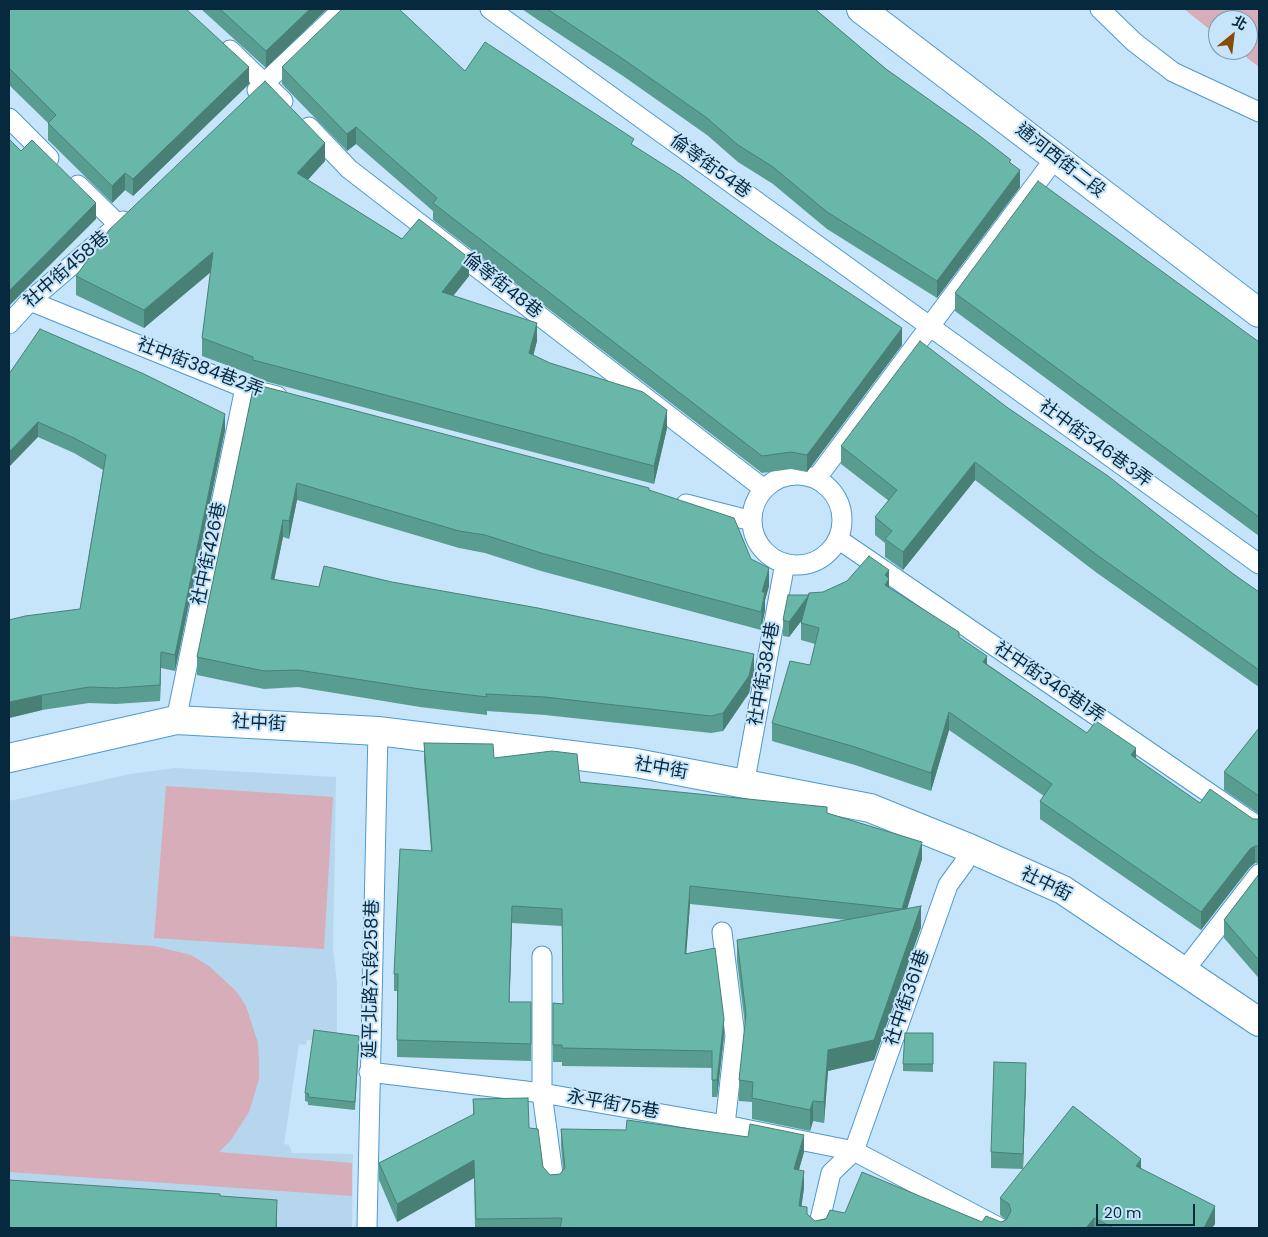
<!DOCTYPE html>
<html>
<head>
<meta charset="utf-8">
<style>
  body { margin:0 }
  #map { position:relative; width:1268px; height:1237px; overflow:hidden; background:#c6e4fa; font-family:Poppins,"Noto Sans TC",sans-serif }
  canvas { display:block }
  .frame { position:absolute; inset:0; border:10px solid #07293e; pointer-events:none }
  .north { position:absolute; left:1208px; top:10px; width:50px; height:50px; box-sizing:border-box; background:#c6e4fa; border:1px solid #7a99af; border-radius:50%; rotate:29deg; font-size:14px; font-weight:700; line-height:20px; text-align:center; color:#07293e }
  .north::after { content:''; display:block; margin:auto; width:18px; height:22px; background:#874b07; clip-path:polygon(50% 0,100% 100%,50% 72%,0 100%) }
  .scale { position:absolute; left:1096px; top:1204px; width:99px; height:22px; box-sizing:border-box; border:2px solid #07293e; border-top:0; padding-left:6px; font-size:15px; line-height:18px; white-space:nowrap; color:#07293e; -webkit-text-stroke:4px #c6e4fa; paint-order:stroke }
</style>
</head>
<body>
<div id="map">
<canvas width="1268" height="1237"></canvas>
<div class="frame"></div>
<div class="north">北</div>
<div class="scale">20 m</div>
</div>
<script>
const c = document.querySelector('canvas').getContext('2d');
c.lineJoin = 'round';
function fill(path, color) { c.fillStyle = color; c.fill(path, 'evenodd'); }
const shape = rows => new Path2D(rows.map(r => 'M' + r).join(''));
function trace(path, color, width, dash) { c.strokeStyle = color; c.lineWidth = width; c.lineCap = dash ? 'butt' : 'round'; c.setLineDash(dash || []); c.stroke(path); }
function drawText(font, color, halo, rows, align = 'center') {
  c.font = font + ' Poppins,"Noto Sans TC",sans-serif'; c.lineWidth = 4; c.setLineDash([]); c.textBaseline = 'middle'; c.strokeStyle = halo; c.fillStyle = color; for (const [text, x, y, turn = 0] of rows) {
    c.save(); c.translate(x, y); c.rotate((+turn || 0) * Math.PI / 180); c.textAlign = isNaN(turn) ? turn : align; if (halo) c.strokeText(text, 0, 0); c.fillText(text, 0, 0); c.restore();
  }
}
const built = shape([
  [175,768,336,777,333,948,337,984,337,1041,307,1040,306,1045,299,1044,284,1144,289,1145,292,1153,353,1154,352,1228,9,1228,9,801,130,774]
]);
const green = shape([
  [1184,9,1259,9,1259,67,1237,50,1248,50,1248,20,1218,20,1218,36],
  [166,786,333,797,324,949,154,938],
  [9,936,154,946,191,955,209,966,236,991,246,1006,258,1043,259,1062,259,1079,249,1112,231,1140,219,1152,352,1163,352,1196,9,1172]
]);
const service = shape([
  [490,9,1259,564],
  [1100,9,1134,42,1173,72,1259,112],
  [230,50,283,101],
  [257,90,343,9],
  [9,118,49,158],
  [309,127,349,169,764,489],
  [78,185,119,225],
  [30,301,245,388,277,396],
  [9,324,30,301,123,221],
  '752 520a45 45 0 1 1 90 0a45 45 0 1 1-90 0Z',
  [816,479,1056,157],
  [686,504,752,521],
  [838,539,1259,827],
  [176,720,245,388],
  [744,785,785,563],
  [722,932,735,1036,725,1125],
  [542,956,542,1093,554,1182],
  [1184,971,1259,874],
  [369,1072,542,1093,725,1125,854,1151,1000,1228],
  [367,1228,378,731],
  [818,1228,831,1173,854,1151,948,885,964,863,969,848]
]);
const minor = shape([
  [861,9,1259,313],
  [9,758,176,720,378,731,636,763,870,808,969,848,1063,890,1259,1022]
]);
const wall = shape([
  [9,9,249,84,133,196,125,190,112,203,48,140,48,123,9,85],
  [201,9,327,9,266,68],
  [522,9,815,9,886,69,1011,163,1020,187,937,298,827,229,773,184,738,162,707,135,623,76,538,20],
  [282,67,465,71,634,146,902,345,807,472,791,469,762,473,433,220,433,211,356,144,347,151,282,84],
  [325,161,307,180,402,239,469,276,453,296,537,341,533,355,667,428,654,484,253,378,253,375,202,356,202,338,211,272,144,328,76,295,76,276],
  [955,293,1259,342,1259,536,955,311],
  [9,374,225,430,175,671,161,668,160,701,116,704,89,703,42,710,9,718,80,609,103,470,74,453,38,437],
  [254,384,649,490,751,559,769,586,765,600,765,610,761,630,541,571,485,553,459,548,297,500,289,539,283,537,274,579,754,671,749,693,723,731,711,733,545,715,487,711,487,715,420,707,298,687,264,689,197,675,197,657],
  [1008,408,1232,573,1259,592,1259,687,1097,573,975,480,903,570,885,557,885,543,875,535,875,517,889,501,841,464,841,446],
  [889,570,889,588,959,637,987,664,1087,733,1136,759,1200,803,1253,819,1259,819,1259,864,1255,863,1250,867,1201,930,1040,819,1040,801,1044,796,949,730,931,791,855,765,772,741,772,723,810,665,815,644,801,640,801,621,789,637,783,636,783,620,808,595,823,592],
  [1259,728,1259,814,1224,790,1224,772],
  [424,743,494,758,580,782,827,813,922,859,907,909,921,927,874,1060,828,1071,824,1123,813,1121,810,1131,752,1119,752,1102,739,1101,739,1080,745,1025,737,961,737,940,847,920,690,904,686,954,724,1036,717,1097,712,1097,712,1068,562,1066,562,1062,553,1062,553,1003,563,1004,562,926,512,923,509,1002,531,1002,531,1061,397,1057,397,991,394,991,394,974,431,851,424,760],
  [1259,874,1259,978,1256,975,1224,938,1224,920],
  [933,1033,933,1072,903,1071,903,1064],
  [359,1044,355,1110,308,1105,308,1102,305,1101,305,1093],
  [1026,1078,1023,1169,991,1168,991,1152],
  [473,1099,529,1128,543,1167,550,1175,560,1174,563,1170,561,1146,561,1129,804,1152,799,1170,804,1188,801,1207,807,1214,815,1221,845,1213,982,1222,1001,1222,1006,1220,1000,1215,1000,1198,1141,1168,1215,1224,1212,1228,475,1228,474,1178,397,1222,379,1180,379,1163,473,1115]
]);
const shadedWall = shape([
  [310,9,327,9,266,68,266,51],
  [249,67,249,84,133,196,133,179],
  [356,127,356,144,347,151,347,134],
  [325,143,325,161,297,192,297,173],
  [1020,170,1020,187,937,298,937,281],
  [125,173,125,190,112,203,112,186],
  [96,203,96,219,9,306,9,291],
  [213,252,213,270,144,328,144,310],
  [469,258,469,276,442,310,442,292],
  [537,323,537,341,529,372,529,353],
  [902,328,902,345,807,472,807,455],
  [667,410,667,428,654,484,654,466],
  [225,414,225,430,175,671,175,655],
  [38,422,38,437,9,467,9,452],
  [975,462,975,480,903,570,903,552],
  [297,483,297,500,289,539,289,521],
  [283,520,283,537,271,596,271,579],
  [769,568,769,586,765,600,765,610,761,630,762,592],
  [889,570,889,596,885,603,885,575],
  [809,595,809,611,789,637,789,622],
  [161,652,161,668,160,701,160,685],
  [754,654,754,671,749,693,723,731,723,713],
  [987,656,987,673,983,662],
  [42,695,42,710,9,718,9,702],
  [949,712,949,730,931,791,931,773],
  [1136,748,1136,766,1131,755],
  [922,842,922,859,902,926,902,909],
  [1255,846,1255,863,1250,867,1201,930,1201,912,1250,849],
  [690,886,690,904,685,971,685,954],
  [512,906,512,923,509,1019,509,1002],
  [921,906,921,927,874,1060,828,1071,824,1123,824,1102,828,1050],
  [724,1019,724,1036,717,1097,717,1080],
  [1026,1063,1026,1078,1023,1169,1023,1154],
  [813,1101,813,1121,810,1131,810,1110],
  [804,1135,804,1152,794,1186,794,1169],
  [1141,1159,1141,1177,1136,1166],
  [474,1160,474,1178,397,1222,397,1204],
  [804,1171,804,1188,799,1224,799,1206],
  [277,1200,277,1228,276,1228],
  [1215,1206,1215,1224,1212,1228,1204,1228],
  [1094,1218,1094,1228,1086,1228]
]);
const building = shape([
  [9,9,186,9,249,67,133,179,125,173,112,186,48,123,56,115,9,68,9,9],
  [220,9,310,9,266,51,220,9],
  [342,9,399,9,465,71,485,42,634,139,631,144,680,175,768,239,902,328,807,455,791,452,762,456,433,203,437,198,356,127,347,134,282,67,342,9],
  [547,9,815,9,886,69,976,133,1011,160,1009,162,1020,170,937,281,827,212,773,167,738,145,707,118,623,59,547,9],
  [265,81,325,143,297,173,402,239,419,219,469,258,442,292,537,323,529,353,550,363,643,392,667,410,654,466,253,360,253,357,202,338,213,252,144,310,76,276,109,230,265,81],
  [9,139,21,151,32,140,96,203,9,291,9,139],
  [1038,181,1259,342,1259,517,955,293,1038,181],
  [40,329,144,374,225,414,175,655,161,652,160,685,116,688,89,687,42,695,9,702,9,620,25,616,80,609,106,455,74,438,38,422,9,452,9,374,40,329],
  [920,341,1008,408,1108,476,1232,573,1259,592,1259,670,1097,555,975,462,903,552,885,539,892,531,875,517,897,490,841,446,920,341],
  [254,384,649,488,649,490,734,518,751,559,769,568,762,592,765,592,761,612,541,553,485,535,459,531,297,483,289,521,283,520,271,579,319,587,324,566,392,582,538,608,754,654,749,676,723,713,711,716,545,697,486,694,487,697,420,689,298,670,264,671,197,657,254,384],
  [869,556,889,570,885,575,889,579,885,585,959,632,959,637,987,656,983,662,1087,733,1096,721,1136,748,1131,755,1200,803,1210,789,1253,819,1259,819,1259,846,1255,846,1250,849,1201,912,1040,801,1052,784,949,712,931,773,855,747,772,723,790,661,810,665,819,628,801,623,809,593,823,592,847,581,869,556],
  [788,595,809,595,789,622,783,620,788,595],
  [1259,728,1259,796,1224,772,1259,728],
  [424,743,493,744,494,758,552,751,577,754,580,782,827,807,827,813,922,842,902,909,690,886,685,954,715,948,724,1019,717,1080,712,1080,712,1051,562,1048,562,1045,553,1045,553,1003,563,1004,562,909,512,906,509,1002,531,1002,531,1044,397,1040,398,974,394,974,400,849,432,851,424,743],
  [1259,874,1259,960,1256,957,1224,920,1259,874],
  [921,906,874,1040,828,1050,824,1102,813,1101,810,1110,752,1098,753,1082,739,1080,746,1014,737,940,921,906],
  [314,1030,359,1036,355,1102,308,1097,309,1094,305,1093,314,1030],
  [905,1033,933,1033,933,1064,903,1064,905,1033],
  [994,1062,1026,1063,1023,1154,991,1152,994,1062],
  [528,1098,529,1128,538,1129,543,1167,550,1175,560,1174,565,1168,561,1129,626,1130,627,1120,748,1137,750,1124,804,1135,794,1169,804,1171,799,1206,807,1207,807,1214,815,1221,826,1219,830,1210,845,1213,862,1172,982,1222,986,1216,1001,1222,1006,1220,1011,1211,1009,1204,1000,1198,1073,1106,1141,1159,1136,1166,1215,1206,1204,1228,1114,1228,1094,1218,1086,1228,560,1228,562,1218,476,1219,474,1160,397,1204,379,1163,474,1114,473,1099,528,1098],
  [9,1180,220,1194,220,1196,277,1200,276,1228,9,1228,9,1180]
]);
const streetNames = [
  ["通河西街二段",1060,161,38],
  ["倫等街54巷",710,167,36],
  ["社中街458巷",67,270,-41],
  ["倫等街48巷",502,286,38],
  ["社中街384巷2弄",200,368,21],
  ["社中街346巷3弄",1095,444,36],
  ["社中街426巷",210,554,-78],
  ["社中街384巷",765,674,-80],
  ["社中街346巷1弄",1049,683,34],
  ["社中街",259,724,3],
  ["社中街",661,769,10],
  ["社中街",1046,885,26],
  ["延平北路六段258巷",372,979,-89],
  ["社中街361巷",908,998,-71],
  ["永平街75巷",613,1105,10]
];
fill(built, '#b6d6ee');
fill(green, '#d6adb8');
trace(service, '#4d9ace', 21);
trace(minor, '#4d9ace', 30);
trace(service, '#fff', 19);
trace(minor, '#fff', 28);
fill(wall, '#599d91');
fill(shadedWall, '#498076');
fill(building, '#68b7a9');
trace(building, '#498076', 1);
drawText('18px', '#07293e', '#c6e4fa', streetNames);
</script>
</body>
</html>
